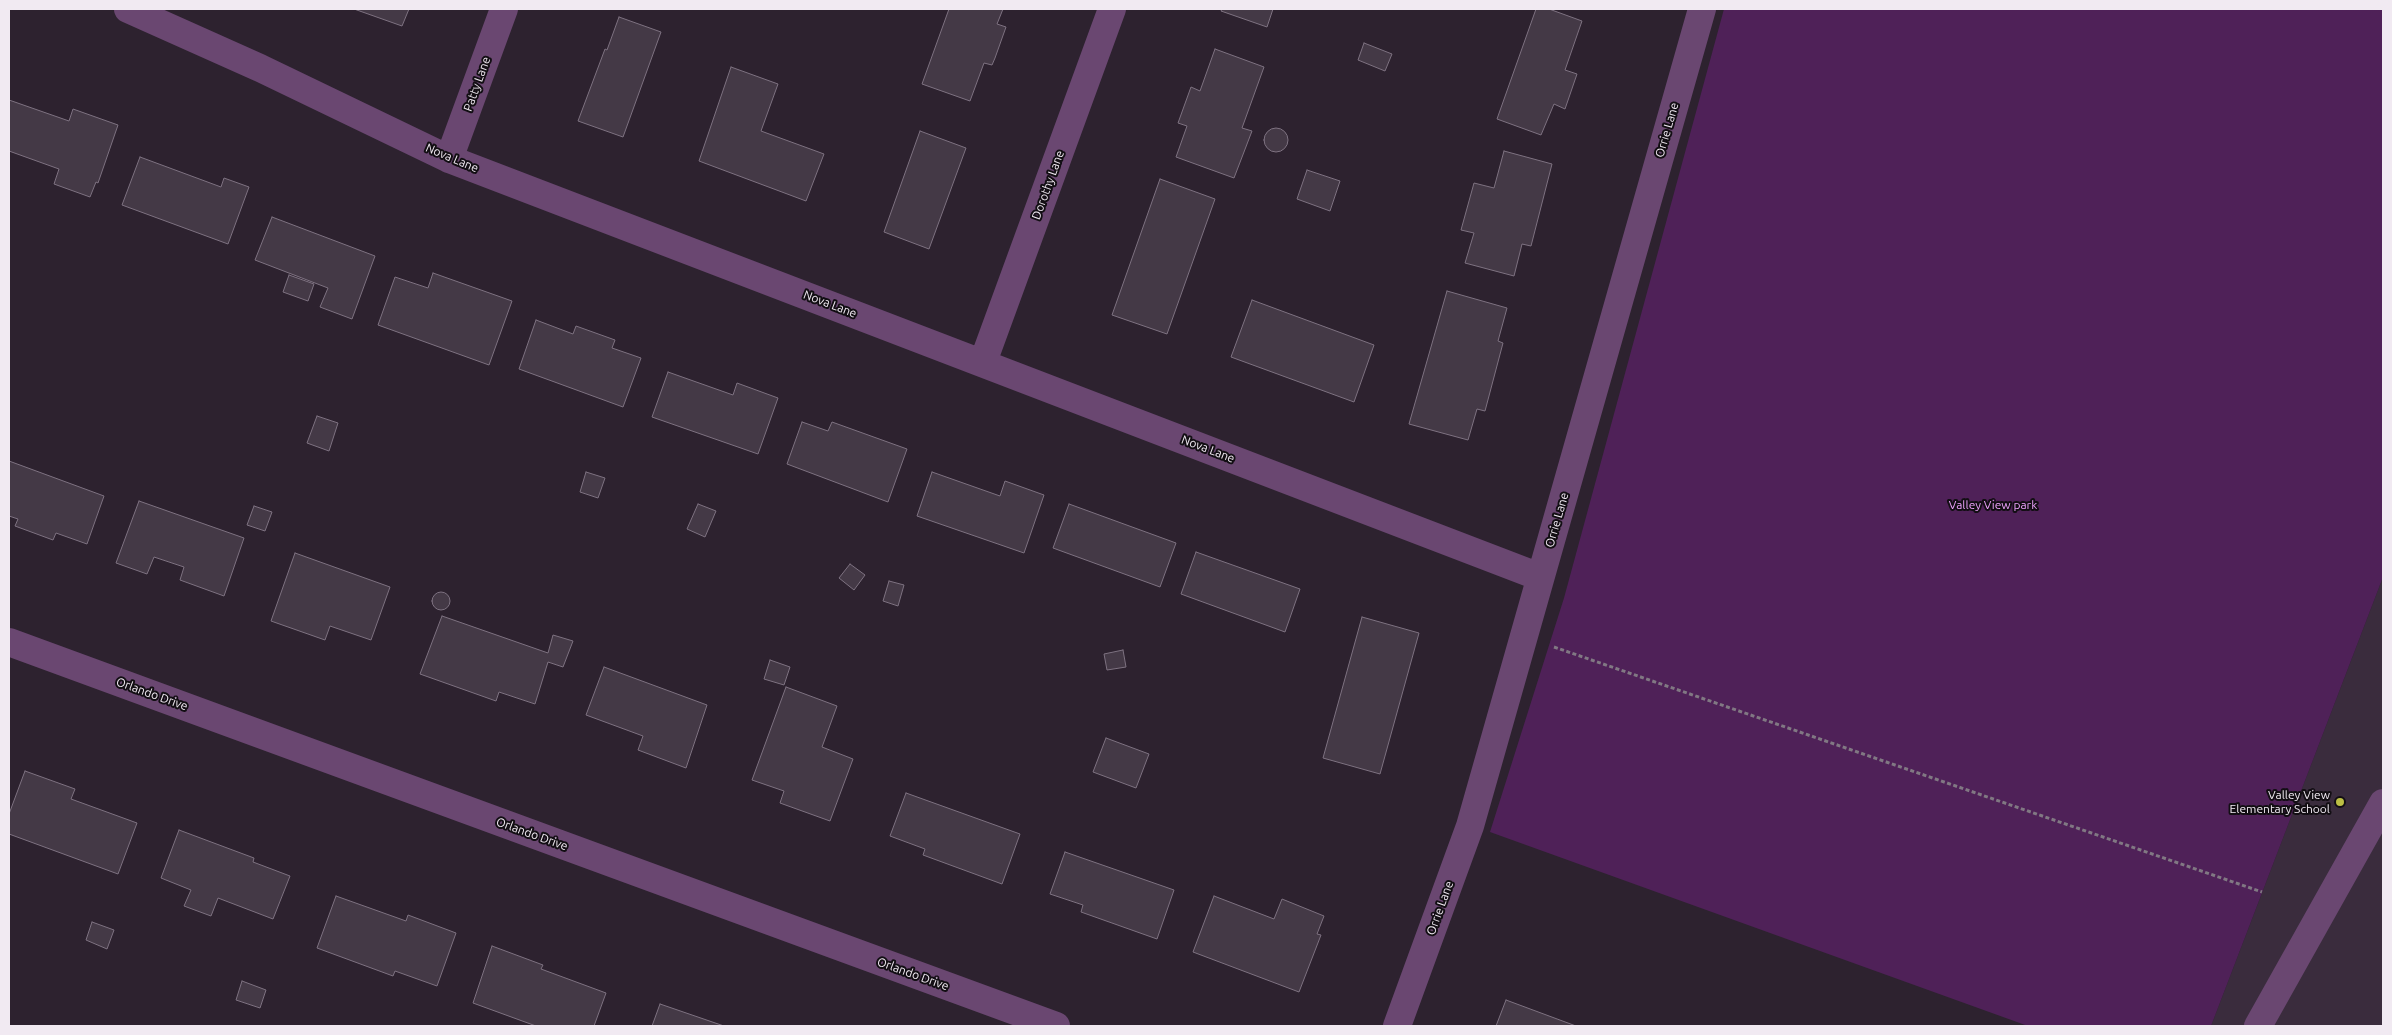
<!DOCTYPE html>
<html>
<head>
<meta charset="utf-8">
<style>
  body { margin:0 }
  #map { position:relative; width:2392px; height:1035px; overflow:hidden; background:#2d222f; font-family:Ubuntu,sans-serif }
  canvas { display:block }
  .frame { position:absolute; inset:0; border:10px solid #f1eaf2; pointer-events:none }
</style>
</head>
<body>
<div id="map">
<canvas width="2392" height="1035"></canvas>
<div class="frame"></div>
</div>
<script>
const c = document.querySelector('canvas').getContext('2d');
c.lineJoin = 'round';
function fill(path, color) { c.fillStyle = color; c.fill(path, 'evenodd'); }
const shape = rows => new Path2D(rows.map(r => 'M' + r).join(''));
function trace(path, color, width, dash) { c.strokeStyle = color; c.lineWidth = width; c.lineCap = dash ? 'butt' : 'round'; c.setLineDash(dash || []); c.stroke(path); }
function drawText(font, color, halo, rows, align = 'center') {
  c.font = font + ' Ubuntu,sans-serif'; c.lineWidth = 4; c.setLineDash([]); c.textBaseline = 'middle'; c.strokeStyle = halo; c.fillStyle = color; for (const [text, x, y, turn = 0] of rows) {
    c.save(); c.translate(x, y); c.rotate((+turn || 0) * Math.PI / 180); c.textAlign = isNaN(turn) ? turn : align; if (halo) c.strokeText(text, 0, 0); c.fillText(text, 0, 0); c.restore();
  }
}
const built = shape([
  [2383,577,2383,1026,2211,1026]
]);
const green = shape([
  [1724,9,2383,9,2383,577,2211,1026,2028,1026,1490,832,1564,598]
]);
const building = shape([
  [354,9,409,9,402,26,354,9],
  [949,9,1003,9,997,24,1006,27,995,58,992,65,984,63,970,101,922,84,949,9],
  [1222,9,1273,9,1267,27,1221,11,1222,9],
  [1536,9,1549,9,1582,21,1565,70,1577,74,1565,109,1554,104,1541,135,1497,119,1536,9],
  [619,17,661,32,623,137,578,121,605,49,607,50,619,17],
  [1364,43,1392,54,1385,71,1358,60,1364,43],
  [1215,49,1264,67,1242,128,1252,131,1234,178,1176,157,1187,126,1178,123,1191,87,1200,91,1215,49],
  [731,67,778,84,761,131,824,154,806,201,699,161,731,67],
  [9,100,69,121,73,109,118,125,98,183,96,182,90,197,54,184,59,169,9,151,9,100],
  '1264 140a12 12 0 1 1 24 0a12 12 0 1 1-24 0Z',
  [920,131,966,148,929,249,884,232,920,131],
  [1504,151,1552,164,1531,246,1522,244,1514,276,1465,263,1474,233,1461,230,1474,183,1494,188,1504,151],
  [140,157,221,187,224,178,249,187,228,244,122,205,140,157],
  [1307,170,1340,181,1330,211,1297,199,1307,170],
  [1160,179,1215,199,1167,334,1112,315,1160,179],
  [272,217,375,256,352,319,320,307,328,288,255,260,272,217],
  [433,273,512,301,489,365,378,325,395,277,428,288,433,273],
  [289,275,314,284,308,301,283,292,289,275],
  [1447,291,1507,308,1498,341,1503,343,1485,411,1477,409,1468,440,1409,424,1447,291],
  [1252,300,1374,345,1354,402,1231,357,1252,300],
  [536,320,573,334,576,326,615,340,612,348,641,358,623,407,519,369,536,320],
  [668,372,733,395,737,383,778,398,758,454,652,417,668,372],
  [317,416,338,423,329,451,307,443,317,416],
  [802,422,828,431,832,422,907,449,888,502,787,464,802,422],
  [9,461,104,496,87,544,56,533,53,540,15,526,18,519,9,516,9,461],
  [586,472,605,478,598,498,580,492,586,472],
  [932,472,1000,496,1005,481,1044,495,1024,553,917,516,932,472],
  [139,501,244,538,224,596,180,580,184,567,154,557,147,574,116,563,139,501],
  [698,504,716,511,705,537,687,529,698,504],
  [1069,504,1176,543,1160,587,1053,548,1069,504],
  [254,506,272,512,265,531,247,525,254,506],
  [1196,552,1300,589,1285,632,1181,594,1196,552],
  [295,553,390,587,371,640,330,626,325,640,271,621,295,553],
  [850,564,865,575,854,590,839,578,850,564],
  [889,581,904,585,898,606,883,601,889,581],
  '432 601a9 9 0 1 1 18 0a9 9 0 1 1-18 0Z',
  [442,616,548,653,553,635,573,641,563,667,548,662,535,704,499,692,496,701,420,674,442,616],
  [1362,617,1419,633,1380,774,1323,758,1362,617],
  [1123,650,1126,667,1107,670,1104,654,1123,650],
  [770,660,790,667,784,685,764,679,770,660],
  [604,667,707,705,686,768,638,750,643,736,586,715,604,667],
  [786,687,837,706,822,747,853,759,830,821,780,803,784,791,752,780,786,687],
  [1106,738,1149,754,1136,788,1093,772,1106,738],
  [25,771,75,789,71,799,137,823,118,874,9,834,9,814,25,771],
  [906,793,1020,834,1002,884,923,855,925,849,890,836,906,793],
  [179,830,254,858,253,862,290,876,273,919,218,898,211,916,184,906,191,890,161,878,179,830],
  [1065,852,1174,890,1157,939,1081,912,1083,905,1050,894,1065,852],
  [336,896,406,921,408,915,456,933,437,986,395,971,393,976,317,948,336,896],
  [1214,896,1274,919,1282,899,1324,916,1317,934,1321,935,1299,992,1193,952,1214,896],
  [92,922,114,930,107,949,86,940,92,922],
  [492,946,543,965,541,969,606,993,594,1026,536,1026,473,1003,492,946],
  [242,981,266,990,260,1008,236,1000,242,981],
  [1506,1000,1576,1026,1496,1026,1506,1000],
  [660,1004,724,1026,652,1026,660,1004]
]);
const path = shape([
  [1554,647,2262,892]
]);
const minor = shape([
  [128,9,260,68,449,159,1540,577],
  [449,159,504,9],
  [983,362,1112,9],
  [9,642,1056,1026],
  [1397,1026,1470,826,1702,9],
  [2258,1026,2383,803]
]);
const markers = [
  [2340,802,5,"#bcbf44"]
];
const streetNames = [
  ["Patty Lane",477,84,-70],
  ["Orrie Lane",1667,130,-74],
  ["Nova Lane",452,158,23],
  ["Dorothy Lane",1048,185,-70],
  ["Nova Lane",830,304,21],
  ["Nova Lane",1208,449,21],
  ["Orrie Lane",1557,520,-74],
  ["Orlando Drive",152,694,20],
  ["Orlando Drive",532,834,20],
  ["Orrie Lane",1440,908,-70],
  ["Orlando Drive",913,974,20]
];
const parkNames = [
  ["Valley View park",1993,505]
];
const poiNames = [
  ["Valley View",2330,795],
  ["Elementary School",2330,809]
];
fill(built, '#3a2c3d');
fill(green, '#4f2158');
fill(building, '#443946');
trace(building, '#7e7281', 1);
trace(path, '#817883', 3, [4, 2.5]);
trace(minor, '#6a4771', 28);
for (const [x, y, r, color] of markers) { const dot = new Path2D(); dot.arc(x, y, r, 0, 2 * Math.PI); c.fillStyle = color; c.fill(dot); trace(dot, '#120e13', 2); }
drawText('12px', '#f1eaf2', '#120e13', streetNames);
drawText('12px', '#eda1fc', '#120e13', parkNames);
drawText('12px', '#f1eaf2', '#120e13', poiNames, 'right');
</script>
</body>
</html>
